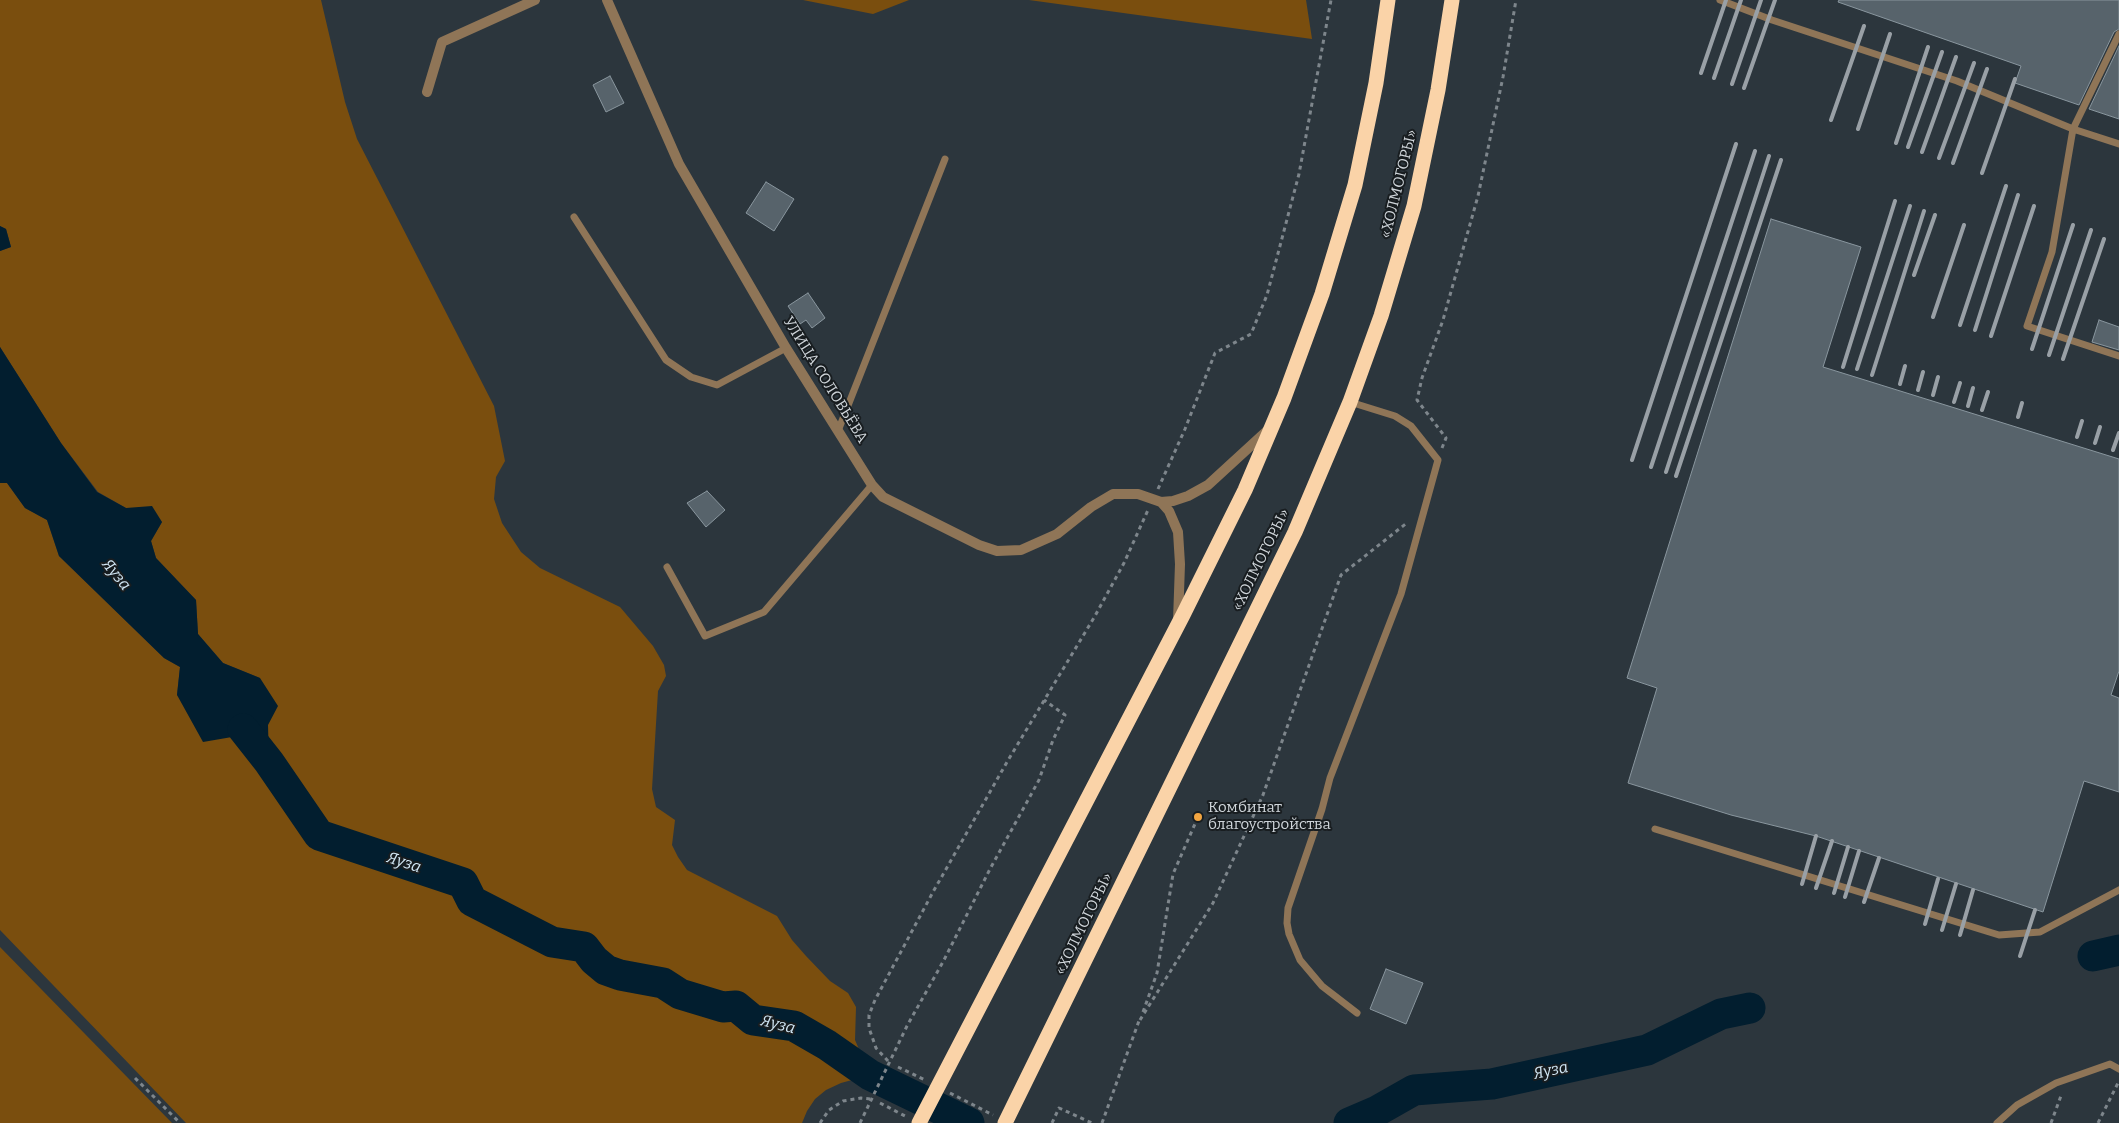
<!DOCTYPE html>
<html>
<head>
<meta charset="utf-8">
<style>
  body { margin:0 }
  canvas { display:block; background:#2c363d }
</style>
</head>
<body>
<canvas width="2119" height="1123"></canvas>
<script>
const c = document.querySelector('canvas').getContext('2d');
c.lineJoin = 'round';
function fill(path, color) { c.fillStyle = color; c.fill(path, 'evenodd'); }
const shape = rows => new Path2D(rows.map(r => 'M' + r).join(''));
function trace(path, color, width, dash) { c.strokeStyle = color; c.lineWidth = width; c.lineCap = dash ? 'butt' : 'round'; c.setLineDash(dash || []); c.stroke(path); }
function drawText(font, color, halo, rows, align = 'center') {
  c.font = font + ' Bitter,serif'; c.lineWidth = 4; c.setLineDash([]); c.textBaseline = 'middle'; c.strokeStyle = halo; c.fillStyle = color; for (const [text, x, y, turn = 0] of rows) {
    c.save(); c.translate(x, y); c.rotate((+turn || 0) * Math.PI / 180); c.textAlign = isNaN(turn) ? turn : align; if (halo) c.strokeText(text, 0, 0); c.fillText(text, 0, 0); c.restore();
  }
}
const green = shape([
  [0,0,321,0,345,102,357,139,494,406,505,461,496,477,494,499,502,523,521,552,540,568,620,607,653,646,664,665,666,676,658,691,652,789,656,807,675,820,672,845,678,857,687,870,777,916,792,940,806,956,830,981,848,993,856,1007,855,1040,870,1075,841,1083,826,1090,815,1099,807,1111,802,1123,186,1123,0,930,0,483,7,483,25,508,47,520,59,556,164,658,180,667,177,695,232,737,250,755,260,678,223,663,198,634,196,600,156,558,151,541,162,522,126,508,98,492,61,443,0,347,0,251,11,247,6,229,0,226],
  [803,0,909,0,873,14],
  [1029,0,1306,0,1312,39],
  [0,947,172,1123,0,1123]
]);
const water = shape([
  [0,226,6,229,11,247,0,251],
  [0,347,61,443,97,492,126,508,152,506,162,522,151,541,156,558,196,600,198,634,223,663,260,678,278,706,268,725,269,762,261,761,250,755,232,737,203,742,177,695,180,667,164,658,59,556,47,520,25,508,7,483,0,483]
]);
const river = shape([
  [243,729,269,762,319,835,463,883,472,901,552,942,584,947,594,960,606,970,620,975,663,983,680,994,723,1007,736,1006,753,1020,794,1026,827,1045,870,1075,969,1123],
  [2093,956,2119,950],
  [1349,1123,1377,1111,1414,1090,1492,1084,1647,1050,1721,1014,1750,1008]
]);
const building = shape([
  [1839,0,2119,0,2119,29,2114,32,2079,105,2015,83,2021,66,1838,2,1839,0],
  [2119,46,2119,119,2089,109,2119,46],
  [610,76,624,103,606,112,593,85,610,76],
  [766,182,794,199,774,231,746,213,766,182],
  [1771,219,1861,247,1823,367,2119,459,2119,671,2111,695,2119,698,2119,792,2084,781,2043,912,1816,836,1731,815,1628,783,1657,688,1627,678,1771,219],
  [808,293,825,318,812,328,806,320,800,324,788,306,808,293],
  [2099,320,2119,327,2119,350,2092,342,2099,320],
  [707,491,725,510,706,527,687,503,707,491],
  [1386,969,1423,983,1406,1024,1370,1009,1386,969]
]);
const path = shape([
  [1442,448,1446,438,1417,400,1422,378,1443,320,1478,196,1503,77,1516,0],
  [1158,489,1185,429,1215,353,1251,334,1267,295,1299,174,1331,0],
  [1143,1012,1157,973,1173,874,1198,817],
  [1140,1020,1213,903,1263,795,1341,575,1408,522],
  [888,1061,876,1048,869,1028,869,1015,875,1000,933,892,1007,762,1095,616,1124,563,1148,510],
  [898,1067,925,1080],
  [135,1078,180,1123],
  [950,1093,993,1115],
  [880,1103,905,1116],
  [820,1123,829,1110,843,1101,861,1098,870,1099],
  [860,1123,907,1026,944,960,990,869,1039,780,1053,740,1065,715,1044,700],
  [1052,1123,1059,1108,1092,1123],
  [1102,1123,1140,1018],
  [2051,1123,2062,1093],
  [2098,1123,2119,1081]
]);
const lane = shape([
  [1720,0,1772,20,1957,81,2073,129,2119,34],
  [2119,144,2073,129,2052,252,2027,326,2119,356],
  [574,217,666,360,691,377,717,385,786,348],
  [1350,402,1395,416,1411,426,1438,460,1401,594,1330,778,1322,809,1288,908,1287,923,1289,934,1300,960,1322,986,1357,1013],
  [838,431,945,159],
  [667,567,705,636,764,612,872,485],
  [1655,829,1999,935,2040,932,2119,890],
  [1997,1123,2017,1105,2056,1083,2110,1064,2119,1069]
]);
const street = shape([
  [607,0,679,164,786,348,872,485,883,497,979,545,997,551,1021,550,1057,534,1091,507,1113,494,1138,494,1161,502,1173,501,1188,496,1208,485,1268,430],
  [427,92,442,42,535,0],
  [1161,502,1169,511,1178,532,1180,564,1178,621]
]);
const highway = shape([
  [919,1123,1183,615,1245,490,1284,398,1322,294,1355,185,1376,83,1388,0],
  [1005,1123,1295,532,1350,402,1381,316,1414,206,1438,90,1452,0]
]);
const rail = shape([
  [1701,73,1726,0],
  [1714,78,1741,0],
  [1732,84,1761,0],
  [1744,88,1775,0],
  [1831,120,1864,26],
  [1858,129,1890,34],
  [1896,143,1928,47],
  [1908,147,1942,52],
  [1922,152,1956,57],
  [1939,158,1974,63],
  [1953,163,1987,69],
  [1982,173,2015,79],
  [1914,275,1935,215],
  [1933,317,1964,225],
  [1960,325,2006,186],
  [1975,330,2018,195],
  [1991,336,2034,206],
  [2032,349,2073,225],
  [2049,355,2091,230],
  [2063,359,2104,239],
  [1843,367,1895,201],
  [1857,369,1910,206],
  [1872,375,1924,211],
  [1900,384,1905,366],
  [1918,390,1923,372],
  [1933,395,1938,377],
  [1954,402,1960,383],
  [1968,406,1973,388],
  [1982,410,1988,392],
  [2018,417,2022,403],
  [2077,437,2082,421],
  [2095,443,2100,427],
  [2113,450,2119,433],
  [1632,460,1736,144],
  [1651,467,1755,151],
  [1666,472,1769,156],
  [1676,476,1781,160],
  [1802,884,1816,836],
  [1816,888,1832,841],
  [1834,893,1848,847],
  [1845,897,1859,851],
  [1864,902,1879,858],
  [1925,924,1938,879],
  [1942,930,1956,884],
  [1960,935,1973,890],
  [2020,956,2035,910]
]);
const markers = [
  [1198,817,5,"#f2a541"]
];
const streetNames = [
  ["«ХОЛМОГОРЫ»",1399,184,-76],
  ["УЛИЦА СОЛОВЬЁВА",825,380,58],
  ["«ХОЛМОГОРЫ»",1261,560,-64],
  ["«ХОЛМОГОРЫ»",1084,924,-64]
];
const poiNames = [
  ["Комбинат",1208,808],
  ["благоустройства",1208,825]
];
const waterNames = [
  ["Яуза",116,575,51],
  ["Яуза",404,863,18],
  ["Яуза",778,1025,14],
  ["Яуза",1551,1071,-12]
];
fill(green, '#7a4e0e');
fill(water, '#021e2f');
trace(river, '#021e2f', 31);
fill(building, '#57636b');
trace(building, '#89969e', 1);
trace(path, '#7e868c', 3, [4, 4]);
trace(lane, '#8f7557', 7);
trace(street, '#8f7557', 10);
trace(highway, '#fad3a8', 15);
trace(rail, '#99a0a6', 4);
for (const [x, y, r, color] of markers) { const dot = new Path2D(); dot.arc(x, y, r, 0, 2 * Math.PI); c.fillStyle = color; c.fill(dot); trace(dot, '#181d20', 2); }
drawText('15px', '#cfd5da', '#181d20', streetNames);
drawText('15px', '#cfd5da', '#181d20', poiNames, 'left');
drawText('italic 16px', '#d3e8f6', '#181d20', waterNames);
</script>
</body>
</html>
